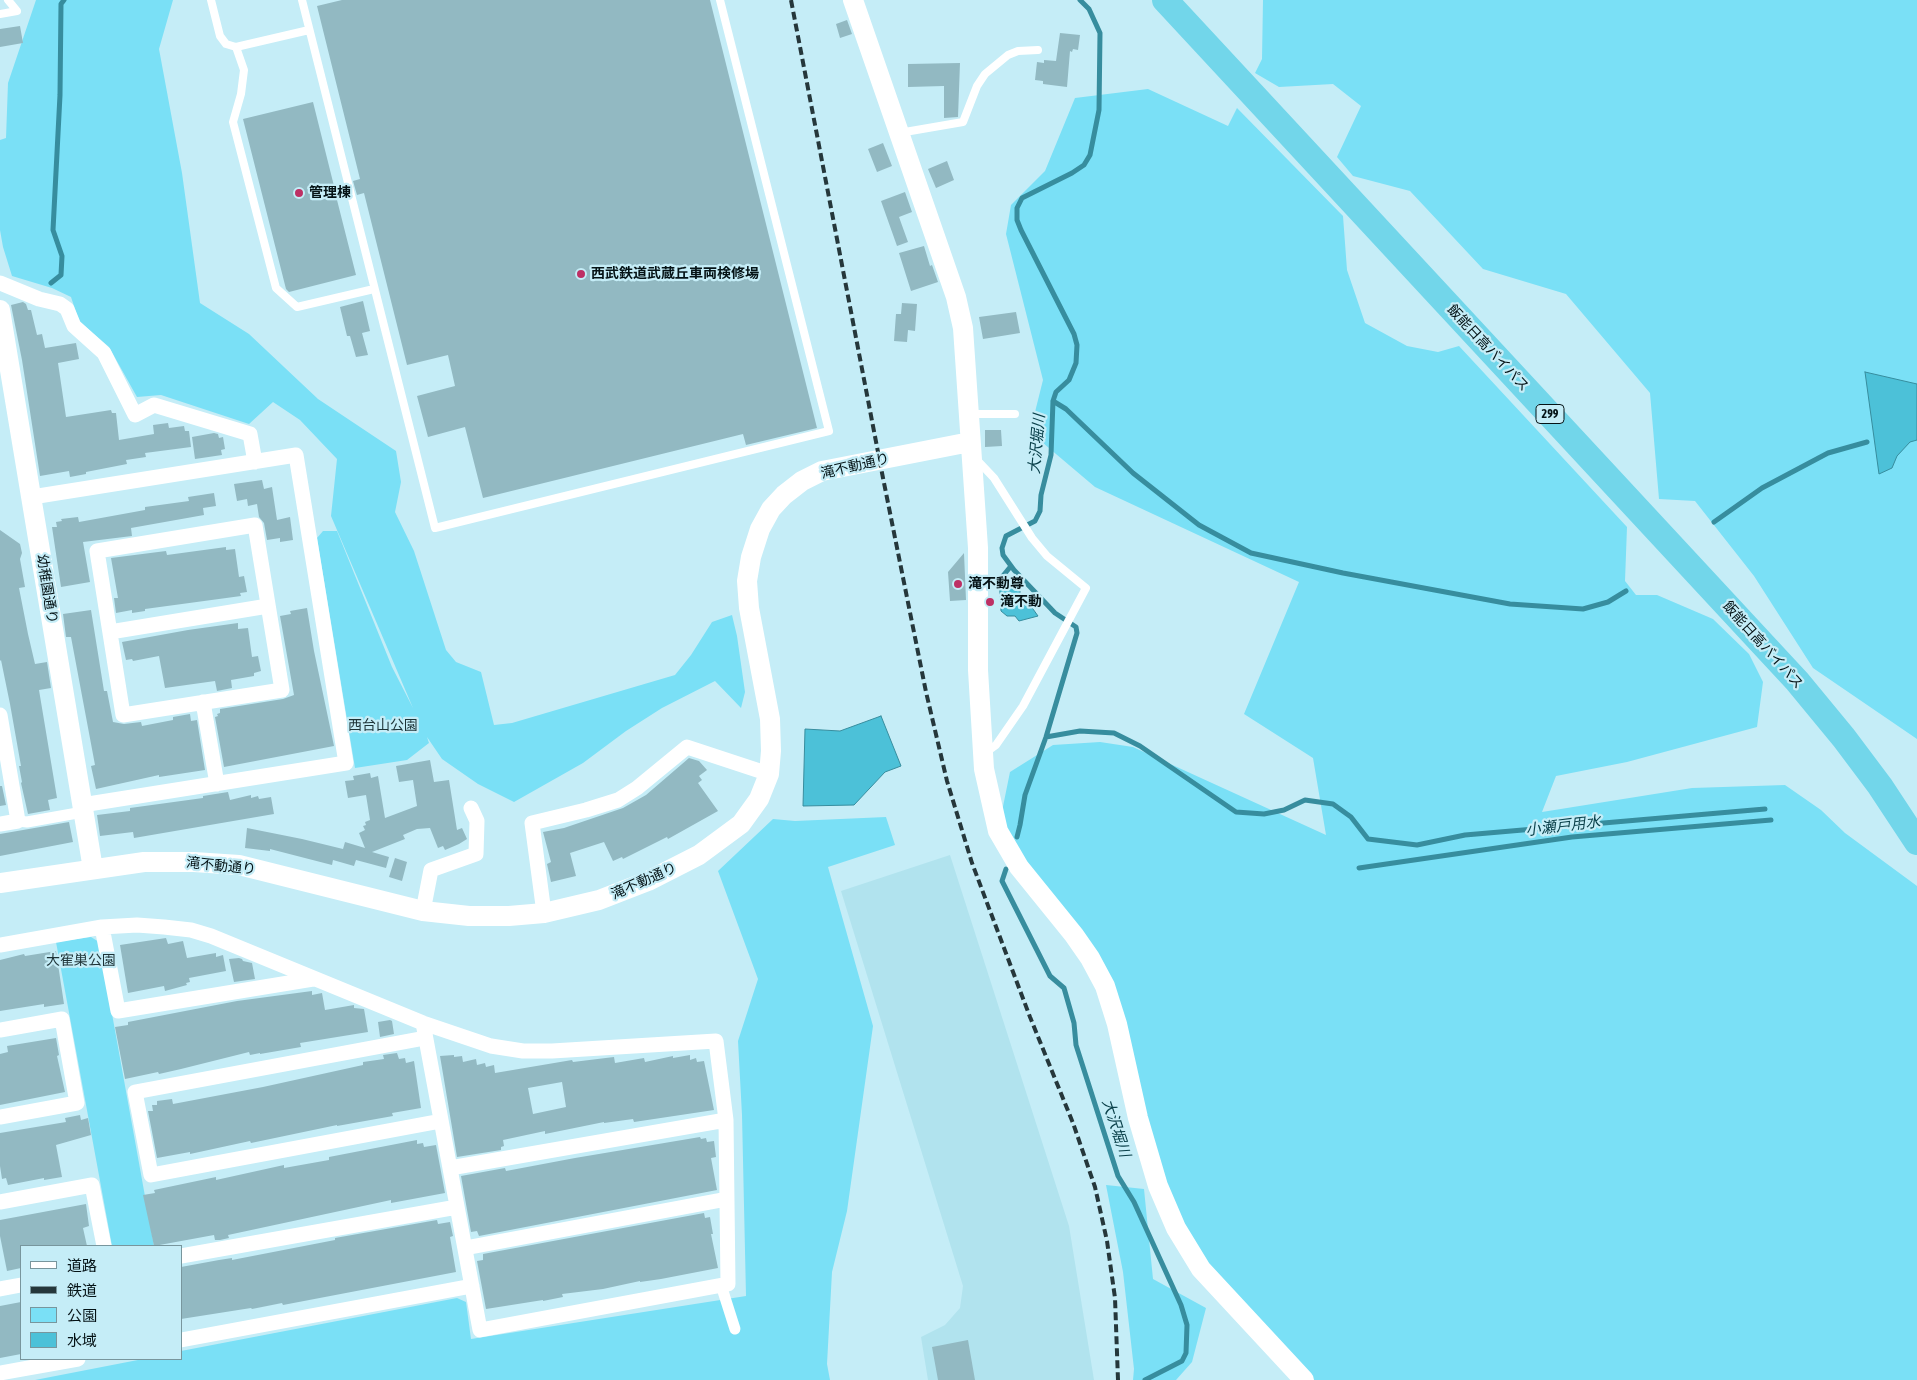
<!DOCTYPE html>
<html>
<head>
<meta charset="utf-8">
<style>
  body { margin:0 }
  #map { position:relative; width:1917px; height:1380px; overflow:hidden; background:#c5edf7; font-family:"Asap Condensed","Noto Sans JP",sans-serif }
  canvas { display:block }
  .legend { position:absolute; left:20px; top:1245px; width:162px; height:115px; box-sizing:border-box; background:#c5edf7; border:1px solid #78969d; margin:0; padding:6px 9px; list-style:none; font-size:15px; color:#051316 }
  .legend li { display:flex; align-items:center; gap:10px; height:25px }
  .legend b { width:25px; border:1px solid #78969d }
</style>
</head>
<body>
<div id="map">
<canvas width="1917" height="1380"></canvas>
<ul class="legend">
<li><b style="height:6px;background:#fff"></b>道路</li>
<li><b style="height:6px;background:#25373b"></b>鉄道</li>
<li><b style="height:14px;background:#7ae0f6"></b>公園</li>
<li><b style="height:14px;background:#4cc1d8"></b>水域</li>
</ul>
</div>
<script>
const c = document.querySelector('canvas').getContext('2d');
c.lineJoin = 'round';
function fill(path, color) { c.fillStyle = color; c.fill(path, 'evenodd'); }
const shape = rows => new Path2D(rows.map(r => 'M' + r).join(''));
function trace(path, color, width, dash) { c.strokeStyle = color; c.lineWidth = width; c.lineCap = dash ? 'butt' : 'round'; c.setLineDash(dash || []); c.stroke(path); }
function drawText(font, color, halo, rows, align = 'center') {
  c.font = font + ' "Asap Condensed","Noto Sans JP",sans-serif'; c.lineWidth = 4.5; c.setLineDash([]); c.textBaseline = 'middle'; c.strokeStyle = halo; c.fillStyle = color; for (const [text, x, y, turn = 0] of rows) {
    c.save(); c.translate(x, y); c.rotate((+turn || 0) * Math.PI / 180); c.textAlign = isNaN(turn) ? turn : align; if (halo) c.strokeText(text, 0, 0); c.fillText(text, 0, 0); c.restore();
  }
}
const built = shape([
  [950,855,1069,1226,1094,1380,928,1380,921,1337,945,1325,960,1308,963,1286,841,891]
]);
const green = shape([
  [36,0,173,0,159,49,182,173,200,303,249,334,318,399,396,451,401,482,395,512,414,551,446,650,456,662,481,672,494,725,512,723,675,675,691,655,712,622,732,615,737,636,745,692,741,708,715,681,662,708,626,731,583,763,514,802,478,784,442,759,427,737,429,743,407,760,355,768,317,538,323,531,337,531,392,667,413,708,331,516,337,459,300,420,273,402,249,424,161,395,137,397,109,347,79,321,71,297,52,288,12,276,3,247,0,230,0,140,6,138,8,83],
  [1263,0,1917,0,1917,739,1813,668,1754,576,1695,501,1659,499,1650,393,1566,294,1483,269,1410,191,1353,176,1337,157,1361,106,1333,84,1279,87,1255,73,1262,59],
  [1148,89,1228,126,1237,108,1343,216,1347,270,1365,323,1407,346,1438,352,1459,346,1627,527,1625,581,1636,595,1657,595,1713,619,1749,654,1763,682,1757,727,1627,762,1556,776,1542,812,1692,788,1785,785,1821,810,1845,833,1917,886,1917,1380,1304,1380,1176,1228,1105,986,998,831,1010,772,1053,745,1100,742,1133,747,1326,835,1313,758,1244,714,1299,582,1095,487,1030,432,1043,380,1006,234,1011,205,1045,171,1075,98],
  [886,817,895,845,828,867,873,1026,847,1211,832,1272,827,1364,830,1380,35,1380,143,1359,181,1359,181,1351,457,1298,466,1302,471,1339,746,1296,742,1115,738,1041,758,979,718,871,773,819,795,821],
  [91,937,99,942,154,1246,112,1246,56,942],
  [1106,1185,1144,1189,1153,1279,1206,1308,1192,1362,1176,1380,1133,1380,1134,1369,1123,1272]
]);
const water = shape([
  [1865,372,1917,384,1917,440,1910,442,1897,456,1892,468,1879,474,1865,372],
  [999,576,1011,583,1012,589,1020,591,1020,595,1013,600,1015,602,1028,602,1038,616,1019,621,1015,616,1007,616,1001,611,999,576],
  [881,716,901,766,885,772,854,805,803,806,805,729,840,731,881,716]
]);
const stream = shape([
  [51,283,61,275,62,256,53,230,60,95,61,4,64,0],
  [1053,401,1066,409,1133,473,1199,525,1251,553,1343,573,1510,604,1583,609,1608,602,1626,591],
  [1714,522,1762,488,1828,453,1867,442],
  [1002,577,1011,566],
  [1046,737,1080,731,1114,733,1140,746,1236,812,1264,814,1284,810,1305,800,1333,804,1351,817,1368,839,1417,845,1465,835,1765,809],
  [1017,837,1020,825,1025,795,1046,737,1077,633,1076,627,1055,613,1014,570,1003,555,1002,548,1006,536,1035,521,1040,511,1041,495,1051,455,1053,401,1056,392,1069,380,1076,363,1077,345,1074,334,1021,230,1017,220,1017,208,1022,198,1072,173,1084,165,1090,155,1099,110,1100,33,1089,9,1080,0],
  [1359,868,1572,837,1771,820],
  [1006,869,1002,881,1050,976,1064,988,1074,1023,1076,1045,1118,1176,1134,1202,1181,1305,1187,1325,1186,1353,1182,1361,1145,1380]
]);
const building = shape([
  [342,0,710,0,817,428,746,445,743,434,483,498,465,427,428,437,417,396,455,386,448,355,407,365,364,193,357,195,353,181,360,179,317,6],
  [847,20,852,34,840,38,836,24],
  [20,26,23,43,0,47,0,29],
  [1060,33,1080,35,1078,50,1073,49,1072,52,1070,51,1067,87,1043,84,1043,81,1035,80,1037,62,1044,63,1044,60,1056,61],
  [960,63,958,117,944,118,944,86,908,87,908,64],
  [313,102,334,186,343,184,346,197,337,200,356,275,289,292,286,289,243,119],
  [883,143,892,166,877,172,868,149],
  [947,161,954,180,936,188,928,169],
  [905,192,912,212,899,217,908,242,897,246,881,201],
  [924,246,930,266,932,265,938,282,911,291,899,253],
  [363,301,370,331,362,333,368,355,356,357,350,336,347,336,340,307],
  [23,302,26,304,28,310,31,310,37,335,42,334,45,348,76,343,79,359,58,363,66,417,111,410,112,413,116,413,119,440,154,434,153,425,168,423,169,428,184,426,185,431,189,431,191,447,145,453,146,457,126,460,127,464,86,472,86,474,70,477,69,471,40,476,22,360,11,305],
  [902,303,917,304,915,331,908,330,907,342,894,341,896,314,901,314],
  [1016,312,1020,333,983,339,979,317],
  [985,430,1001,430,1002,446,985,447],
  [214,433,218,434,219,438,223,437,225,449,221,450,222,455,195,459,192,437],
  [262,480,264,489,272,487,277,520,290,517,293,540,280,542,280,538,267,540,264,523,259,517,257,504,248,506,247,499,237,501,234,484],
  [214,493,216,506,203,508,204,515,131,528,132,536,83,542,90,582,61,587,52,527,57,527,56,522,62,521,61,519,78,517,79,522,145,510,145,507,189,501,188,497],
  [0,530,20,544,22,553,20,559,25,587,19,588,28,634,35,664,47,662,51,688,39,690,57,798,48,800,50,810,28,814,21,783,22,782,19,766,21,766,10,704,1,660,0,661],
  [226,547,226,550,235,549,239,577,244,576,247,592,240,593,241,596,145,609,145,611,132,613,132,610,116,613,114,598,118,598,111,558,166,551,167,555],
  [964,553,966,600,950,601,948,572],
  [307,608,314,651,334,746,224,767,215,717,218,716,217,714,220,713,220,709,283,699,294,695,280,616,291,614,290,611],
  [91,610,104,691,107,691,113,722,124,724,141,722,142,726,173,720,173,717,190,714,191,721,197,720,205,770,159,777,159,775,96,789,91,766,95,765,71,637,66,637,63,614],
  [238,623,238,629,248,628,252,657,258,656,261,671,254,673,254,676,231,680,232,688,217,691,215,681,165,688,159,656,133,661,132,659,126,660,122,642,188,630],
  [689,758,699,761,707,770,699,776,702,780,698,783,718,811,668,839,667,837,623,859,622,857,613,861,604,842,570,853,576,876,551,882,547,864,551,862,543,832,564,828,623,808,646,795],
  [430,760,434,782,449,780,457,830,462,828,467,839,459,844,445,850,443,846,438,848,430,828,417,829,403,835,405,839,372,852,389,857,386,868,356,860,354,866,333,860,332,865,270,849,270,851,245,848,247,828,302,839,343,849,345,842,365,848,359,833,365,830,363,826,366,825,365,822,370,820,366,795,348,798,345,781,354,780,353,776,370,773,371,778,378,776,385,818,417,806,413,780,399,782,396,766],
  [0,786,2,786,6,805,0,806],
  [228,792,230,800,251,795,251,798,258,796,259,799,271,797,274,814,134,838,133,832,100,836,97,815,130,811,130,808,203,798,203,796],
  [69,822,73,842,0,856,0,834],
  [395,858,407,862,402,881,389,877],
  [166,938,168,944,183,941,187,958,216,953,216,957,223,955,226,971,189,978,190,982,186,983,187,985,165,991,164,986,128,993,120,945],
  [56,951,64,1004,44,1007,44,1004,0,1011,0,960,24,954,25,956],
  [239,958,242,959,243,961,252,963,255,979,234,982,229,959],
  [312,991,312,995,322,993,325,1010,354,1005,354,1008,364,1009,368,1032,300,1043,301,1047,260,1054,260,1053,250,1055,249,1052,181,1069,159,1074,158,1072,125,1079,115,1027,128,1025,128,1022,237,1001],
  [390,1020,392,1021,394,1034,380,1037,378,1022],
  [56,1038,59,1055,57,1056,65,1092,0,1105,0,1054,8,1052,7,1046],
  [397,1053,399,1059,405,1058,406,1063,414,1061,421,1108,392,1113,393,1116,337,1126,337,1125,251,1143,250,1141,190,1154,190,1152,157,1158,148,1111,153,1111,152,1105,157,1105,157,1101,172,1099,173,1104,263,1087,363,1065,363,1062,384,1059,383,1055],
  [454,1055,454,1057,462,1056,463,1062,476,1059,477,1065,485,1063,486,1067,494,1065,495,1073,572,1060,573,1062,614,1057,615,1063,644,1058,645,1062,673,1056,673,1058,690,1055,690,1060,696,1058,697,1062,704,1061,714,1110,634,1122,633,1119,604,1123,604,1122,545,1134,545,1131,503,1140,504,1146,501,1147,501,1150,457,1157,440,1056],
  [562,1082,566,1107,533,1114,528,1088],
  [80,1115,81,1120,88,1118,91,1135,56,1145,62,1177,44,1180,44,1178,8,1185,6,1178,2,1179,0,1166,0,1133,66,1122,65,1118],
  [700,1137,701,1139,706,1138,707,1142,714,1141,716,1157,711,1158,717,1190,479,1236,477,1231,471,1232,461,1176,505,1168,506,1171,575,1158],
  [417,1140,417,1144,423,1143,424,1147,436,1145,445,1193,391,1203,391,1200,228,1235,229,1238,220,1240,215,1240,214,1235,154,1246,143,1195,155,1193,154,1190,216,1177,216,1180,284,1165,284,1168,329,1160,329,1157],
  [86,1204,89,1226,83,1228,87,1246,21,1246,21,1268,7,1271,0,1236,0,1220],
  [704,1213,705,1218,710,1217,713,1234,711,1234,718,1268,661,1279,640,1282,640,1281,603,1289,562,1294,563,1297,543,1301,543,1300,486,1309,477,1261,483,1260,483,1254],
  [437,1220,438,1224,450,1222,453,1236,450,1237,456,1272,283,1305,282,1303,252,1309,251,1308,181,1319,181,1267,219,1260,232,1258,232,1260,335,1240,335,1238],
  [21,1302,21,1354,0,1358,0,1306],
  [968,1340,975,1380,938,1380,932,1347]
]);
const service = shape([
  [211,0,220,36,226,44,236,47,309,30],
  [302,0,435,528,829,431,720,0],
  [0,14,17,11,8,0],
  [236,47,244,70,241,94,233,122,276,288,297,307,374,289],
  [899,133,963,122,977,86,985,74,1008,55,1018,51,1038,50],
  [971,414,1015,414],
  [976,459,994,478,1032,538,1047,556,1086,588,1023,706,996,745,985,753]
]);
const pedestrian = shape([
  [18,821,27,822,83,812],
  [721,1285,735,1329]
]);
const minor = shape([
  [0,283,39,299,60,304,67,309,74,326,104,353,135,415,154,405,250,434,255,462],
  [32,497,296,455,346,763,82,805],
  [255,525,282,690,123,715,97,551,255,525],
  [110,632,268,606],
  [203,702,217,784],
  [0,715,18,821,0,824],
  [423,911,431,870,476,854,477,821,471,808],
  [544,913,532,823,586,810,618,800,637,788,687,747,769,774],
  [102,927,118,1011,313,979],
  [0,945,102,927,137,925,164,927,191,930,211,936,423,1023,491,1046,523,1051,552,1051,716,1041,726,1120,728,1284,480,1330,423,1023],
  [0,1030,62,1019,77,1103,0,1117],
  [425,1038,135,1092,151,1175,441,1121],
  [450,1168,726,1120],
  [0,1202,92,1185,104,1246],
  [465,1248,727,1199],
  [181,1256,457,1207],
  [0,1289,21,1285],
  [181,1340,472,1286],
  [0,1373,78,1359]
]);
const tertiary = shape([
  [853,0,956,297,963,328,978,548,978,670,984,769,998,831,1019,867,1074,935,1090,958,1105,986,1117,1024,1138,1118,1158,1186,1176,1228,1201,1269,1304,1380],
  [0,310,93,869],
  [0,883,144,862,194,862,239,865,423,911,469,916,509,916,544,913,599,900,648,881,699,855,741,824,759,799,769,774,771,751,770,719,749,608,747,581,751,557,760,529,771,509,784,495,802,481,822,471,970,442]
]);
const trunk = shape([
  [1165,0,1797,681,1844,738,1880,786,1917,842]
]);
const rail = shape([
  [791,0,883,478,926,692,947,781,972,863,1030,1017,1073,1123,1095,1187,1107,1241,1115,1298,1118,1380]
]);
const markers = [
  [299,193,5,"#bd3064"],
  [581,274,5,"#bd3064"],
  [958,584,5,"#bd3064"],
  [990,602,5,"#bd3064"]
];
const shields = [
  [1550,414,28]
];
const shieldNames = [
  ["299",1550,414]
];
const poiNames = [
  ["管理棟",309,193],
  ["西武鉄道武蔵丘車両検修場",591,274],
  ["滝不動尊",968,584],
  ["滝不動",1000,602]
];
const streetNames = [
  ["飯能日高バイパス",1488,348,47],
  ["滝不動通り",855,466,-13],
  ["幼稚園通り",47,589,81],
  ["飯能日高バイパス",1763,645,48],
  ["滝不動通り",221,866,6],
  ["滝不動通り",644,881,-24]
];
const parkNames = [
  ["西台山公園",383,726],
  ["大寉巣公園",81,961]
];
const waterNames = [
  ["大沢堀川",1037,444,-85],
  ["小瀬戸用水",1563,826,-7],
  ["大沢堀川",1116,1128,72]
];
fill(built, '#b1e3ee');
fill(green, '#7ae0f6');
fill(water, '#4cc1d8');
trace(water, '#378d9e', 1);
trace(stream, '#378d9e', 5);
fill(building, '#92b9c2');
trace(service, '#fff', 8);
trace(pedestrian, '#fff', 11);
trace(minor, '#fff', 15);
trace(tertiary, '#fff', 20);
trace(trunk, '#72d6ea', 26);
trace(rail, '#25373b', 4, [8, 4]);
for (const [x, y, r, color] of markers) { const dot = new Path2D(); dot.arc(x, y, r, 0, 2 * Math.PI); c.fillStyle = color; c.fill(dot); trace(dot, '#c5edf7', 2); }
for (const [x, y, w] of shields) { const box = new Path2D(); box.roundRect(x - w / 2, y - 9.5, w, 19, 4); c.fillStyle = '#c5edf7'; c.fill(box); trace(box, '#051316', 1); }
drawText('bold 12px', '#051316', null, shieldNames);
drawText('bold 14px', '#051316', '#c5edf7', poiNames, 'left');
drawText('14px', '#051316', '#c5edf7', streetNames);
drawText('14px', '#1d3236', '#c5edf7', parkNames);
drawText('italic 15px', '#0a404a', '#c5edf7', waterNames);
</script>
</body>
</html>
